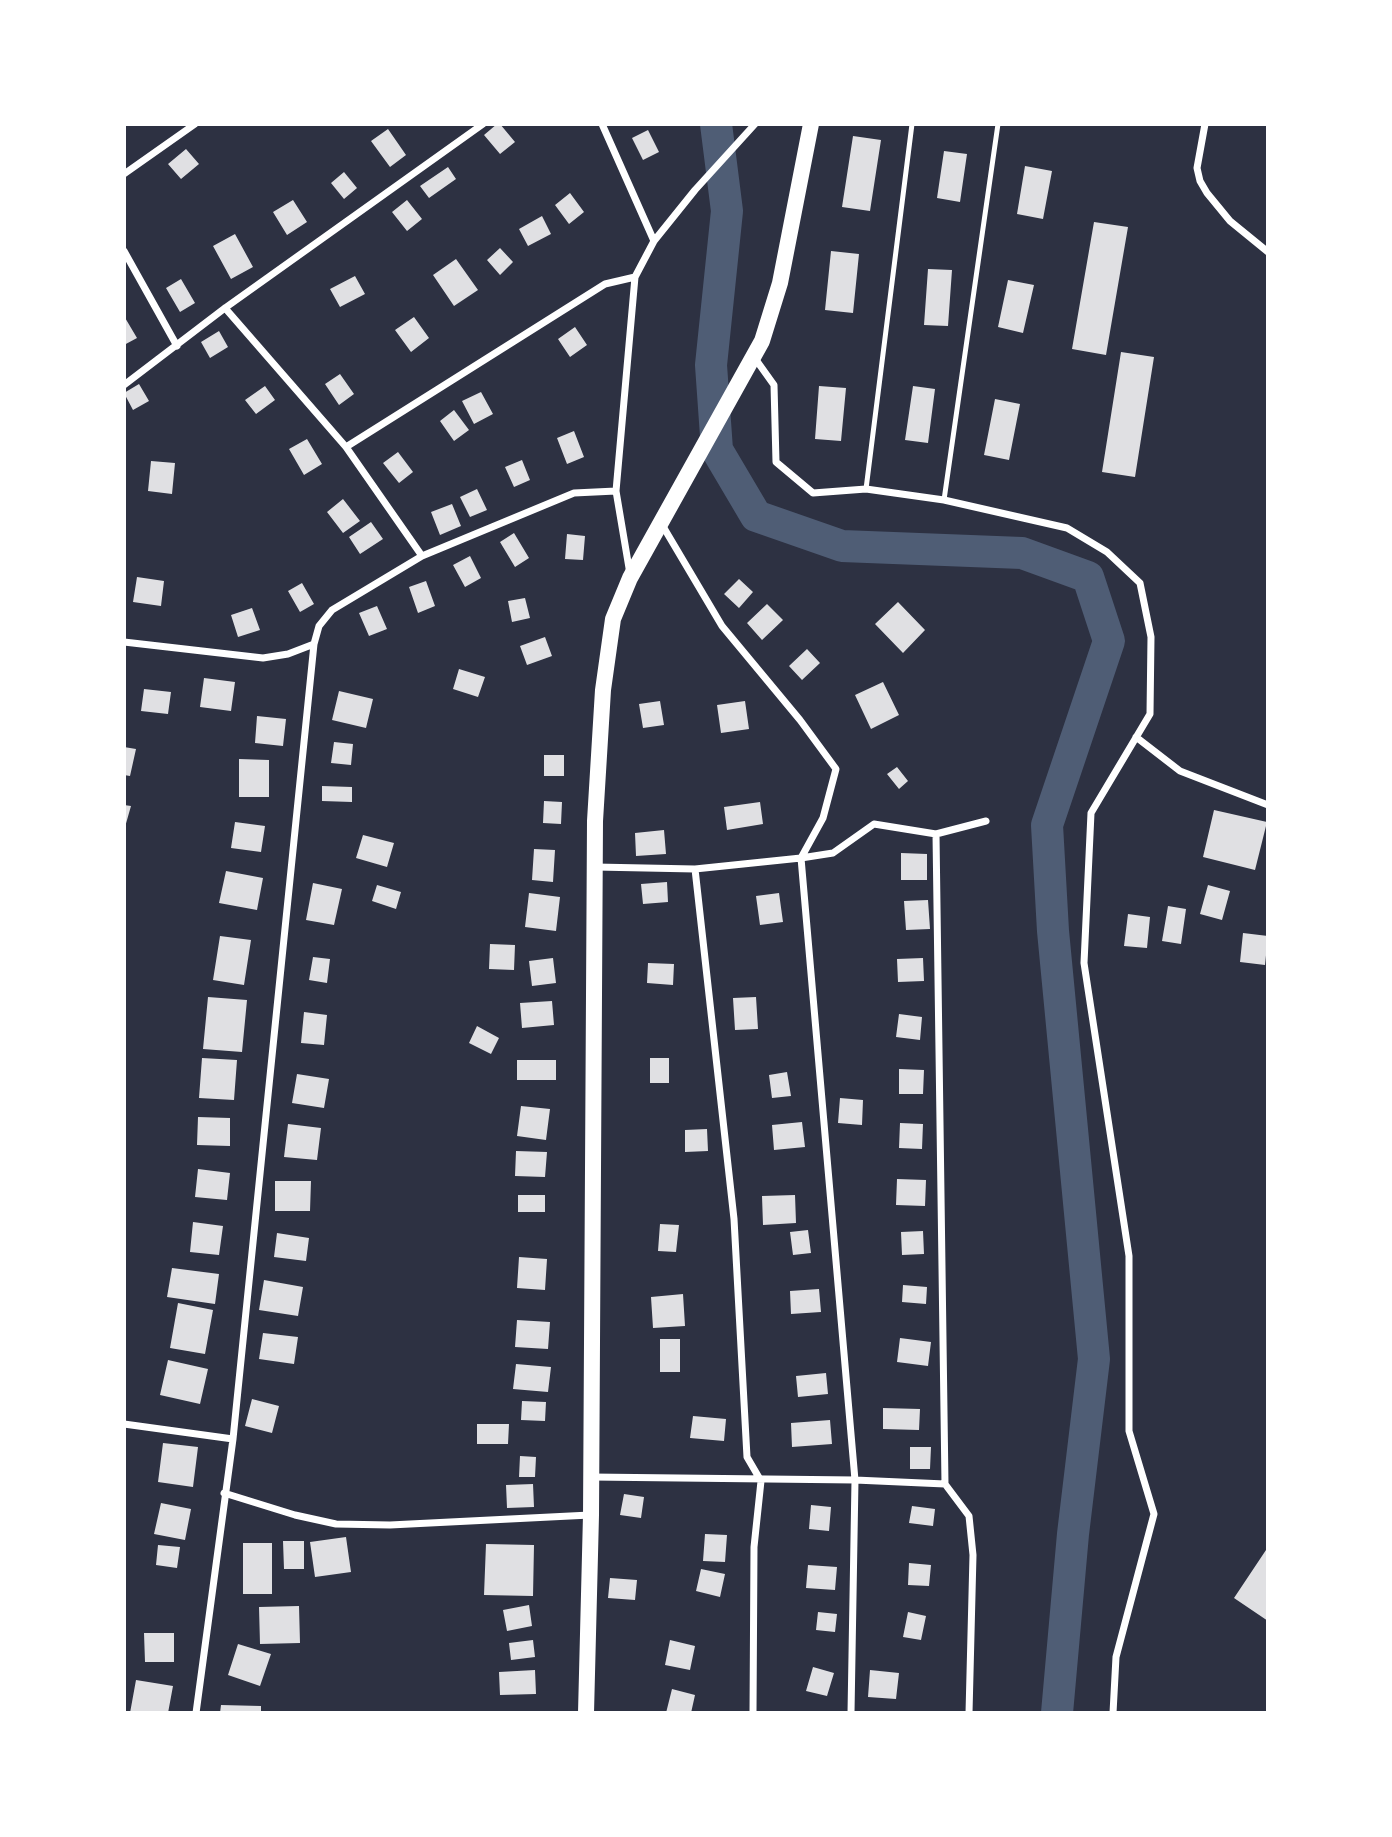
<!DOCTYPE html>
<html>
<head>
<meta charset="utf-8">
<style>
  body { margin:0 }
  #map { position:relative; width:1392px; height:1837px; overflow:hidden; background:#2d3142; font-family:Barlow,sans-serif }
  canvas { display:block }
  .frame { position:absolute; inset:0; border:126px solid #fff; pointer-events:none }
</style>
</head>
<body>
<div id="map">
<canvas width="1392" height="1837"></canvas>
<div class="frame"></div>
</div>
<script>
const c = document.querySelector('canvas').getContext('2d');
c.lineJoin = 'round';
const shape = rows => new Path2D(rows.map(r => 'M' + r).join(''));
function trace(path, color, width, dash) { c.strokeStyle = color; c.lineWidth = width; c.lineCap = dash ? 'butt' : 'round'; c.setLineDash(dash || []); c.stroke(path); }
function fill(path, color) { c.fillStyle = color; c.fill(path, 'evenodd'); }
const river = shape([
  [716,124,727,211,711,365,717,450,756,516,842,546,1022,553,1088,577,1109,641,1047,825,1053,931,1094,1359,1073,1534,1057,1713]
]);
const building = shape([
  [497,124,500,124,515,142,500,154,484,135],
  [388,129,406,155,390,167,371,141],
  [648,130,659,152,643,160,632,138],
  [853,136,881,140,870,211,842,207],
  [186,149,199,164,181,179,168,164],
  [944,151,967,154,960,202,937,198],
  [1025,166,1052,171,1043,219,1017,214],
  [448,167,456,179,429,198,420,186],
  [344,172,357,188,344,199,331,183],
  [570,193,584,212,569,224,555,205],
  [293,200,307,222,287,235,273,212],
  [407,200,422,219,407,231,392,212],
  [542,216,551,234,528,246,519,229],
  [1094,222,1128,227,1106,355,1072,349],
  [235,234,253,267,231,279,213,246],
  [500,248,513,262,500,275,487,260],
  [831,251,859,254,853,313,825,310],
  [456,259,478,290,454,306,433,275],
  [928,269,952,270,948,326,924,325],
  [355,276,365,294,340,307,330,289],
  [181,279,195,303,180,312,166,288],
  [1008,280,1034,285,1023,333,998,327],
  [124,316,137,338,124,345],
  [414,317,429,338,411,352,395,330],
  [575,327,587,345,570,357,558,339],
  [219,331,228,347,210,358,201,342],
  [1121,352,1154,357,1135,477,1102,472],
  [340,374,354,394,339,405,325,384],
  [139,384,149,401,133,410,124,393],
  [265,386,275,400,256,414,245,400],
  [819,386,846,388,841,441,815,439],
  [913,386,935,389,928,443,905,440],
  [481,392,493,414,474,424,462,401],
  [995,399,1020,404,1009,460,984,455],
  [454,410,469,430,454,441,440,421],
  [574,431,584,457,567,464,557,438],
  [307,439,322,464,304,475,289,449],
  [398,452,413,472,399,483,383,463],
  [522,460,530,480,514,487,505,467],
  [151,461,175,463,172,494,148,491],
  [477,489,487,510,470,517,460,497],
  [343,499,360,521,343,533,327,512],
  [452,504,461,526,440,535,431,512],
  [371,522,383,539,360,554,349,537],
  [514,533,529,558,515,567,500,542],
  [567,534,585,536,583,560,565,559],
  [470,556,481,578,465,587,453,565],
  [137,577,164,581,161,606,133,602],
  [739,579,753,592,739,608,724,594],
  [426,581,435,606,418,613,409,587],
  [302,583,314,604,300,612,288,591],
  [525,598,530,618,512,622,508,601],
  [898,602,925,630,903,653,875,624],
  [767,604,783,620,762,640,747,623],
  [377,606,387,629,369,636,359,613],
  [252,608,260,630,238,637,231,615],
  [545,637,552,656,527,665,520,646],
  [807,649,820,663,802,680,789,666],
  [459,669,485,677,478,697,453,689],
  [204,678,235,682,231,711,200,707],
  [883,682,899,715,871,729,855,695],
  [144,689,171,692,168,714,141,711],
  [339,691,373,699,366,728,332,720],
  [660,701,664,725,643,728,639,704],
  [745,701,749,729,721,733,717,705],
  [257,716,286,719,283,746,255,743],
  [334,742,353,744,351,765,331,763],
  [124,747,136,749,130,776,124,775],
  [544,755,564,755,564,776,544,776],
  [239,759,269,760,269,797,239,797],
  [897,767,908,781,899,789,887,774],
  [322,786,352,787,352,802,322,801],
  [544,801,562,802,561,824,543,823],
  [760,802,763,824,727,830,724,807],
  [124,805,131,806,125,827,124,827],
  [1214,810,1267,822,1255,870,1203,857],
  [235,822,265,826,261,852,231,848],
  [664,830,666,854,636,856,635,833],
  [363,835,394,843,387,867,356,858],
  [534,849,555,850,553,882,532,880],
  [901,853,927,854,927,880,901,880],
  [226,871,263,878,257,910,219,903],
  [667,882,668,902,643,904,641,884],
  [313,883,342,889,334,925,306,920],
  [377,885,401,892,396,909,372,901],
  [1208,885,1230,891,1222,920,1200,914],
  [529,893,560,897,556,931,525,927],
  [779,893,783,922,760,925,756,896],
  [928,900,930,929,906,930,904,901],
  [1168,906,1186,909,1181,944,1162,941],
  [1128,914,1150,917,1147,948,1124,946],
  [1243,933,1268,936,1265,965,1240,962],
  [220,936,251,940,244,985,213,980],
  [490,944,515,945,514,970,489,969],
  [313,957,330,959,327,983,309,980],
  [553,958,556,983,532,986,529,961],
  [923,958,924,981,898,982,897,959],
  [648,963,674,964,673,985,647,983],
  [208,997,247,1000,242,1052,203,1049],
  [756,997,758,1029,735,1030,733,998],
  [552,1001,554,1025,522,1028,520,1003],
  [304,1012,327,1015,324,1045,301,1043],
  [899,1014,922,1017,920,1040,896,1037],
  [477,1026,499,1038,491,1054,469,1043],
  [202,1058,237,1060,234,1100,199,1098],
  [650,1058,669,1058,669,1083,650,1083],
  [517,1060,556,1060,556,1080,517,1080],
  [899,1069,924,1070,923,1094,899,1094],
  [787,1072,791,1096,772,1098,769,1075],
  [297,1074,329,1079,324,1108,292,1103],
  [840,1098,863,1100,862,1125,838,1123],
  [521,1106,550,1109,546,1140,517,1136],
  [198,1117,230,1118,230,1146,197,1145],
  [802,1122,805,1147,774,1150,772,1125],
  [900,1123,923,1124,922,1149,899,1148],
  [288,1124,321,1128,317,1160,284,1157],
  [707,1129,708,1151,685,1152,685,1130],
  [516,1151,547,1152,545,1177,515,1176],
  [198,1169,230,1173,227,1200,195,1197],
  [897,1179,926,1180,925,1206,896,1205],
  [275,1181,311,1181,310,1211,275,1211],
  [518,1195,545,1195,545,1212,518,1212],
  [795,1195,796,1223,763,1225,762,1196],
  [193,1222,223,1226,219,1255,190,1252],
  [660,1224,679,1225,676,1252,658,1251],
  [808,1230,811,1253,793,1255,790,1232],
  [923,1231,924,1254,902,1255,901,1232],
  [277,1233,309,1238,306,1261,274,1257],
  [519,1257,547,1259,545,1290,517,1288],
  [172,1268,219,1274,215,1304,167,1297],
  [264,1280,303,1287,298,1316,259,1310],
  [903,1285,927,1287,926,1304,902,1302],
  [819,1289,821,1312,791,1314,790,1291],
  [683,1294,685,1326,653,1328,651,1297],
  [178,1303,213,1310,205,1354,170,1348],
  [517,1320,550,1322,548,1349,515,1347],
  [263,1333,298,1337,294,1364,259,1359],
  [900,1338,931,1342,928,1366,897,1362],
  [660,1339,680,1339,680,1372,660,1372],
  [168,1360,208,1369,200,1404,160,1395],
  [516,1364,551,1367,548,1392,513,1389],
  [826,1373,828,1394,798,1397,796,1376],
  [252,1399,279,1406,272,1433,245,1426],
  [522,1401,546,1402,545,1421,521,1420],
  [883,1408,920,1409,919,1430,883,1429],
  [693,1416,726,1419,724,1441,690,1438],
  [830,1420,832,1444,792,1447,791,1423],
  [477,1424,509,1424,508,1444,477,1444],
  [163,1443,198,1447,193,1487,158,1482],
  [910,1447,931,1447,930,1469,910,1469],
  [520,1456,536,1457,535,1477,519,1477],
  [533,1484,534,1507,507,1508,506,1485],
  [624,1494,644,1497,641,1518,620,1515],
  [161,1503,191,1509,185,1540,154,1534],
  [811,1505,831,1507,829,1531,809,1529],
  [912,1506,935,1509,933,1526,909,1523],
  [705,1534,727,1535,725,1562,703,1561],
  [346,1537,351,1572,315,1577,310,1542],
  [283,1541,304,1541,304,1569,284,1569],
  [243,1543,272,1543,272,1594,243,1594],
  [486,1544,534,1545,533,1596,484,1595],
  [158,1545,180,1547,177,1568,156,1565],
  [1268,1547,1268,1621,1234,1598],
  [909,1563,931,1565,929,1586,908,1585],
  [808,1565,837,1567,835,1590,806,1588],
  [701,1569,725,1574,720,1597,696,1591],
  [610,1578,637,1580,635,1600,608,1598],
  [529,1605,532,1626,507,1631,503,1610],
  [299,1606,300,1643,260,1644,259,1607],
  [818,1612,837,1614,835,1632,816,1630],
  [908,1612,926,1616,921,1640,903,1637],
  [144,1633,174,1633,174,1662,145,1662],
  [533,1640,535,1657,511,1660,509,1643],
  [670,1640,695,1646,690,1670,665,1665],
  [238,1644,271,1654,260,1686,228,1675],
  [813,1667,834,1673,827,1696,806,1691],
  [535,1670,536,1694,500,1695,499,1672],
  [870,1670,899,1673,896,1699,868,1697],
  [136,1680,173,1686,168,1713,130,1713],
  [672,1689,695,1695,691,1713,666,1713],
  [221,1705,261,1706,261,1713,220,1713]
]);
const service = shape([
  [866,489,912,124],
  [944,500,998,124]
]);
const minor = shape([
  [602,124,654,241],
  [1205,124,1197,168,1200,181,1207,193,1230,221,1268,252],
  [124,174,195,124],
  [124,251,177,346],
  [225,308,346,447,422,556],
  [754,357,774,385,776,462,813,493,866,489,944,500,1067,528,1107,552,1140,583,1151,637,1150,714,1091,813,1084,963,1129,1256,1129,1431,1154,1514,1116,1657,1113,1713],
  [124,385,225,308,483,124],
  [346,447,605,284,635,277],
  [661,523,722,626,800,720,836,769,823,818,801,858,855,1480,851,1713],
  [630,574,616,491,635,277,654,241,695,190,755,124],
  [124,642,263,658,288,654,314,644,319,626,332,610,422,556,574,493,616,491],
  [1136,737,1180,771,1268,805],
  [936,834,945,1484,969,1516,973,1555,969,1713],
  [595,867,695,869,801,858,833,853,874,824,936,834,986,821],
  [695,869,734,1219,747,1457,761,1481,754,1547,753,1713],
  [124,1424,233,1439],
  [591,1477,855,1480,945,1484],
  [224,1493,295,1515,336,1524,390,1525,590,1515],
  [196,1713,233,1439,314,644]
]);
const primary = shape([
  [586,1713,591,1515,595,821,603,690,613,619,630,578,762,341,780,283,811,124]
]);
trace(river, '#4f5d75', 32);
fill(building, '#e0e0e3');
trace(service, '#fff', 5);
trace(minor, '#fff', 7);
trace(primary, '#fff', 16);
</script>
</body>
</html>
